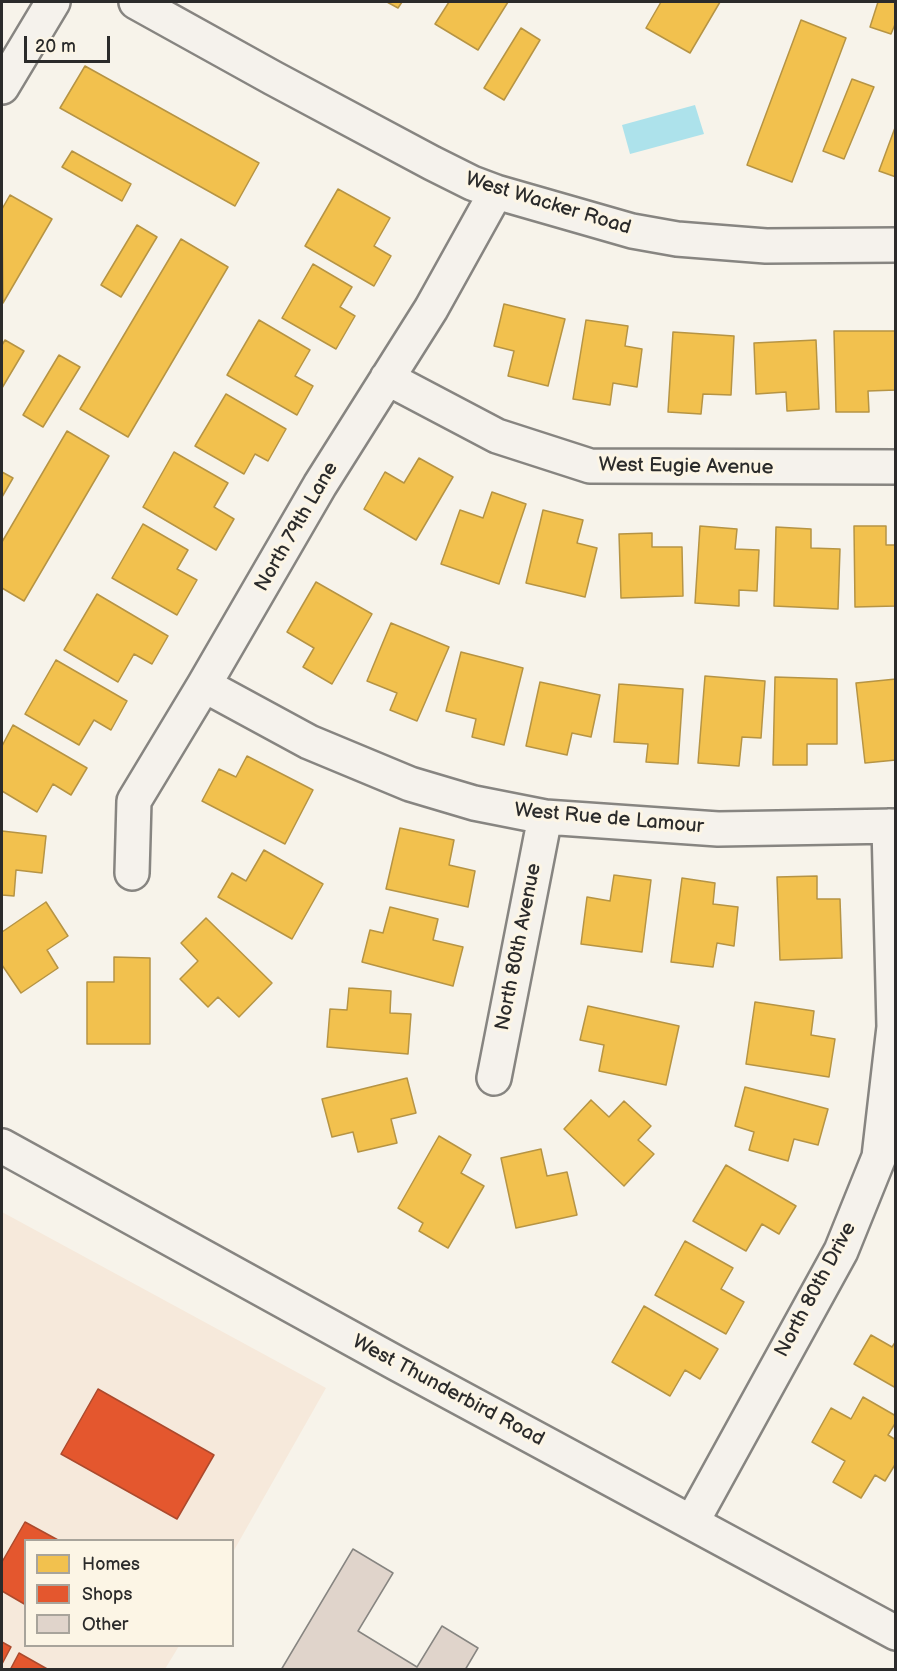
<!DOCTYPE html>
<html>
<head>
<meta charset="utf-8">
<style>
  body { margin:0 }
  #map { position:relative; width:897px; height:1671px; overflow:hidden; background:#f7f3ea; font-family:"Balsamiq Sans",sans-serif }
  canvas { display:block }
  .frame { position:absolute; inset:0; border:3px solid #2b2b2b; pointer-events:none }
  .legend { position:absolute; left:24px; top:1539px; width:210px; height:108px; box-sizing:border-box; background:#fcf5e5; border:2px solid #a8a49b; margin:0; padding:8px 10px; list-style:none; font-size:18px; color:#2b2b2b }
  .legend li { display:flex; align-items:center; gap:12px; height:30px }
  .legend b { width:30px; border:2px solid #a8a49b }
  .scale { position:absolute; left:24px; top:36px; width:86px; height:27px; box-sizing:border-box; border:3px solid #2b2b2b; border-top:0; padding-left:8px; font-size:18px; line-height:21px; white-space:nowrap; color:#2b2b2b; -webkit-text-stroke:4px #fcf5e5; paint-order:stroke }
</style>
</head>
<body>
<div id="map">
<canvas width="897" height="1671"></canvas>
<div class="frame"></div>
<ul class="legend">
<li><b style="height:16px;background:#f2c14e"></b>Homes</li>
<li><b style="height:16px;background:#e4572e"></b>Shops</li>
<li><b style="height:16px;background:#e0d4cb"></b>Other</li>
</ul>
<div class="scale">20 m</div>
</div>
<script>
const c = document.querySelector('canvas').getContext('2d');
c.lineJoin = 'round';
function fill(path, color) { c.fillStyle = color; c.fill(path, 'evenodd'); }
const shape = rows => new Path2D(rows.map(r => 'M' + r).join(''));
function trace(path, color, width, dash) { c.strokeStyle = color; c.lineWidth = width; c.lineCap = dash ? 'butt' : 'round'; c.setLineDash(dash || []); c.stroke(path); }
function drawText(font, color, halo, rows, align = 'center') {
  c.font = font + ' "Balsamiq Sans",sans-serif'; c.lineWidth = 6; c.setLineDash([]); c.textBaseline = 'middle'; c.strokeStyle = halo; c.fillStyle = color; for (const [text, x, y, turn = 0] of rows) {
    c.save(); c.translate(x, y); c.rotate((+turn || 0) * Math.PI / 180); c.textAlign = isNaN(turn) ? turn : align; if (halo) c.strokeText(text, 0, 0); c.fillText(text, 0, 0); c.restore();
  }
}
const built = shape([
  [2,1212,326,1388,233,1552,232,1540,26,1540,26,1646,179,1646,165,1669,2,1669]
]);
const water = shape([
  [695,105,704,134,630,154,622,125]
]);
const homes = shape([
  [387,2,402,2,398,8,387,2],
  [449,2,508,2,478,50,435,24,449,2],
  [661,2,720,2,690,53,646,28,661,2],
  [878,2,896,2,896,22,891,34,870,27,878,2],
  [801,20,846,38,792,182,747,165,801,20],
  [521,28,540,40,504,100,484,88,521,28],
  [85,66,259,163,235,206,60,108,85,66],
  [852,79,874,87,844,159,823,151,852,79],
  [896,125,896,177,879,171,896,125],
  [72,151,131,184,122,201,62,167,72,151],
  [338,189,390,218,374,246,391,256,374,286,305,246,338,189],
  [10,195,52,219,3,303,2,209,10,195],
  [137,225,157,237,121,297,101,285,137,225],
  [181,239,228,267,128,437,80,409,181,239],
  [313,264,352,287,340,307,355,316,336,349,282,318,313,264],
  [504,304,565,319,548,386,508,376,514,351,494,346,504,304],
  [259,320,310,350,295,376,313,386,297,415,227,375,259,320],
  [586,320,628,326,625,346,642,349,637,387,613,383,610,405,573,399,586,320],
  [834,331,896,331,896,390,868,391,869,412,836,412,834,331],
  [673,332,734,336,731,395,703,394,701,414,668,412,673,332],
  [5,340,24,351,2,388,2,345,5,340],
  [816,340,819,409,787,411,786,392,756,394,754,343,816,340],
  [59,355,80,367,43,427,23,415,59,355],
  [226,394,286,429,268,461,255,454,244,474,195,446,226,394],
  [67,431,109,456,24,601,2,588,2,542,67,431],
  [174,452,228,483,214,507,234,519,216,550,143,507,174,452],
  [419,458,453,477,416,540,364,509,385,472,404,483,419,458],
  [2,472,13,478,2,497,2,472],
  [492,492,526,504,499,584,441,564,460,510,483,518,492,492],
  [543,510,583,520,577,543,597,548,585,597,526,583,543,510],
  [143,524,188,550,177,569,197,580,177,615,112,578,143,524],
  [700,526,737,529,735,549,759,550,757,591,739,590,739,606,695,603,700,526],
  [854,526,886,526,886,545,896,545,896,606,855,607,854,526],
  [776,527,811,529,811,548,840,549,838,609,774,606,776,527],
  [652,533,652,547,682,547,683,596,621,598,619,534,652,533],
  [316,582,372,614,332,684,303,667,314,648,287,632,316,582],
  [97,594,168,636,152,664,134,654,118,682,64,650,97,594],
  [391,623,449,647,417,721,390,710,397,693,367,681,391,623],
  [461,652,523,668,504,745,472,737,476,719,446,711,461,652],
  [56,660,127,701,111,730,94,720,79,745,25,714,56,660],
  [705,676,765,681,761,738,742,737,739,766,698,763,705,676],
  [775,677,837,679,837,744,807,744,807,765,773,765,775,677],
  [896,679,896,760,865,763,856,683,896,679],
  [540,682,600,695,591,737,572,733,567,755,526,746,540,682],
  [619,684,683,689,678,764,646,762,648,744,614,742,619,684],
  [13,725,87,768,71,795,53,784,37,812,2,791,2,746,13,725],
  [247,756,313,790,285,844,202,801,219,769,236,777,247,756],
  [400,828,454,840,449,865,475,871,468,907,386,889,400,828],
  [2,831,46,836,42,873,16,870,14,896,2,895,2,831],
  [264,850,323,884,292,939,218,897,232,873,246,881,264,850],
  [614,875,651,880,642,952,581,944,587,897,610,901,614,875],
  [817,876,817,899,840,899,842,958,780,960,777,877,817,876],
  [682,878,715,883,713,904,738,907,734,946,717,943,713,967,671,962,682,878],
  [46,902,68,936,47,950,58,968,21,993,2,965,2,932,46,902],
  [390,907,438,919,433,940,463,947,453,986,362,962,370,930,383,933,390,907],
  [206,918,272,983,239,1017,218,997,208,1007,180,979,198,961,181,943,206,918],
  [114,957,150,958,150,1044,87,1044,87,982,114,982,114,957],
  [349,988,391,991,390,1013,411,1014,408,1054,327,1047,330,1009,347,1010,349,988],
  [755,1002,814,1011,811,1035,835,1039,829,1077,746,1064,755,1002],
  [588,1006,679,1026,666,1085,599,1071,604,1045,580,1040,588,1006],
  [407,1078,416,1113,391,1119,397,1143,358,1152,353,1132,332,1137,322,1099,407,1078],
  [745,1087,828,1109,818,1145,794,1139,788,1161,749,1150,754,1132,735,1126,745,1087],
  [591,1100,609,1117,624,1101,651,1126,638,1140,654,1154,624,1186,564,1129,591,1100],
  [439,1136,471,1155,461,1173,484,1186,448,1248,419,1231,423,1223,398,1208,439,1136],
  [541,1149,547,1176,567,1172,577,1215,516,1228,501,1158,541,1149],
  [726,1165,796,1206,779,1234,762,1224,746,1251,693,1221,726,1165],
  [685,1241,733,1268,721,1289,744,1302,726,1334,655,1295,685,1241],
  [644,1306,718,1349,700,1379,685,1370,670,1396,612,1362,644,1306],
  [871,1335,892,1347,896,1341,896,1388,854,1364,871,1335],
  [863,1397,896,1416,896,1422,888,1435,896,1440,896,1463,885,1481,875,1475,861,1498,833,1482,845,1461,812,1442,831,1408,851,1419,863,1397]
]);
const shops = shape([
  [98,1389,214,1455,177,1519,61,1454,98,1389],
  [25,1522,58,1540,26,1540,26,1605,2,1591,2,1562,25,1522],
  [2,1642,11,1647,2,1664,2,1642],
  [19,1653,49,1670,10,1670,19,1653]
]);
const building = shape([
  [353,1549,393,1573,358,1631,417,1667,442,1626,478,1648,465,1670,281,1670,353,1549]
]);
const minor = shape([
  [136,2,273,78,432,163,472,183,496,192,632,231,677,239,766,246,896,245],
  [387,378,497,436,590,466,896,467],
  [204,685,309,742,410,784,474,803,545,817,718,829,896,826],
  [132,873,134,801,204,685,320,485,431,309,496,192],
  [494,1078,545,817],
  [692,1522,841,1251,879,1157,894,1027,889,826]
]);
const tertiary = shape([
  [2,87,53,2]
]);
const secondary = shape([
  [2,1146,396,1363,896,1633]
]);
const streetNames = [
  ["West Wacker Road",548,204,17],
  ["West Eugie Avenue",686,467,1],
  ["North 79th Lane",297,527,-60],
  ["West Rue de Lamour",609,819,5],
  ["North 80th Avenue",519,947,-79],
  ["North 80th Drive",816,1290,-62],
  ["West Thunderbird Road",448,1391,28]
];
fill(built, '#f6e9db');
fill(water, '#ade2eb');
fill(homes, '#f2c14e');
trace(homes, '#b69444', 1.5);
fill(shops, '#e4572e');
trace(shops, '#ac4a2d', 1.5);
fill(building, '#e0d4cb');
trace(building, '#878581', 1.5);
trace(minor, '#878581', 38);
trace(tertiary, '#878581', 38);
trace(secondary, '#878581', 38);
trace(minor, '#f5f2ec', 33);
trace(tertiary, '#f5f2ec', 33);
trace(secondary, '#f5f2ec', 33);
drawText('20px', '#2b2b2b', '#fcf5e5', streetNames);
</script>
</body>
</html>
